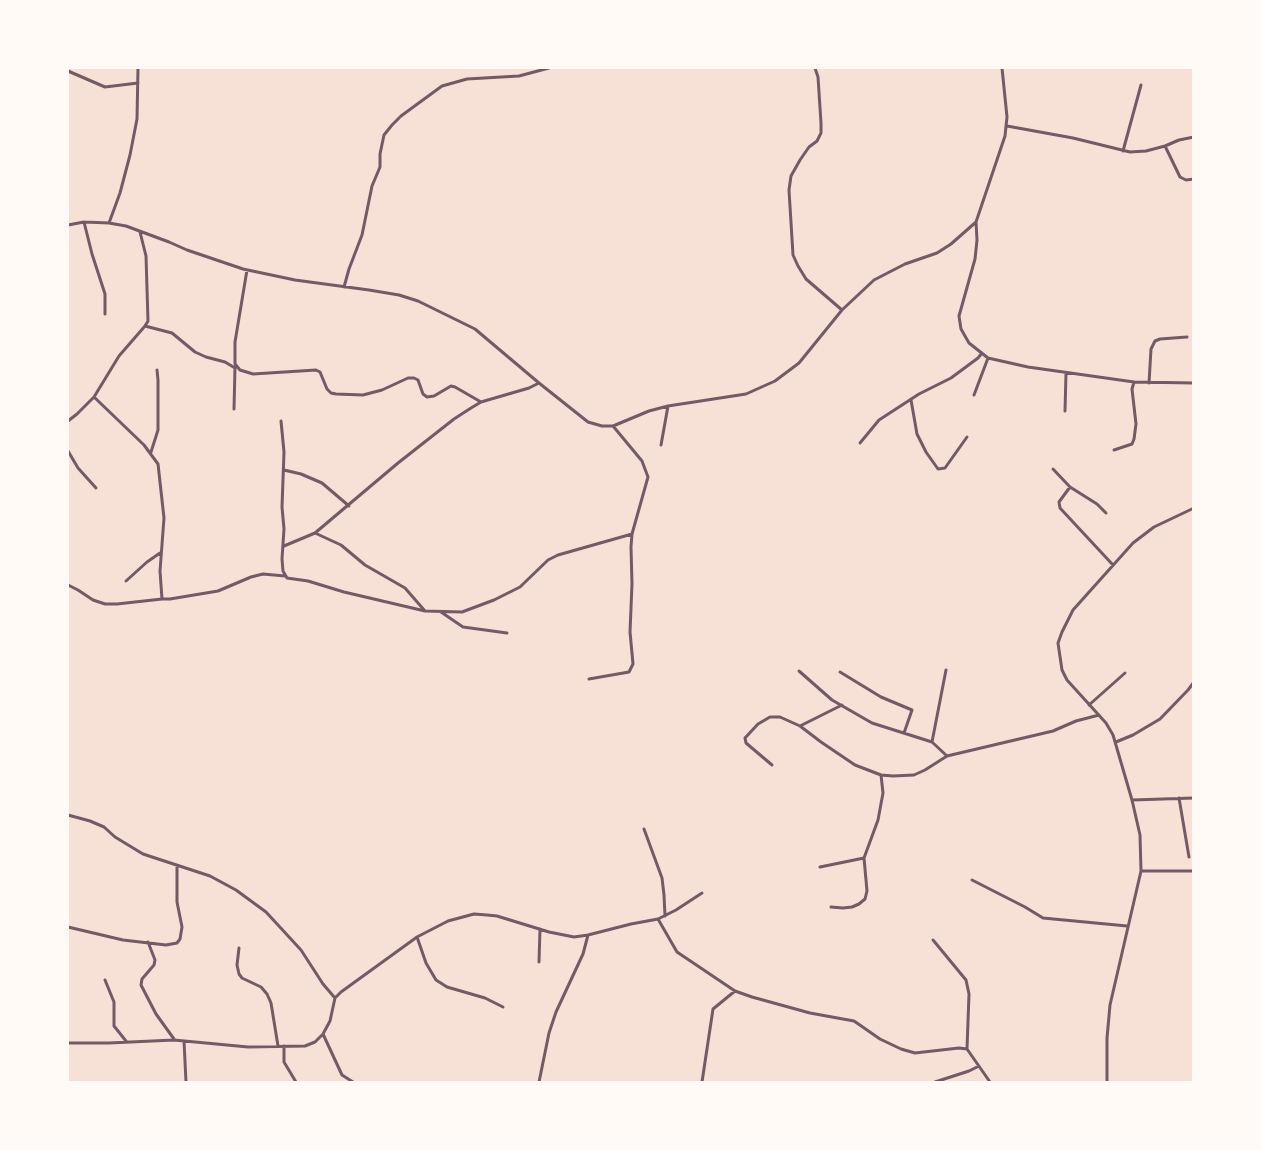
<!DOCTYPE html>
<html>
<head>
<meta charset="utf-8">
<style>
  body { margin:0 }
  #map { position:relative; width:1261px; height:1150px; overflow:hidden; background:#f7e1d7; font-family:"Open Sans",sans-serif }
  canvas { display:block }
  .frame { position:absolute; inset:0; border:69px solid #fffaf5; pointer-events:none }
</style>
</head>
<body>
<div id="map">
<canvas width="1261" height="1150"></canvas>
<div class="frame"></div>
</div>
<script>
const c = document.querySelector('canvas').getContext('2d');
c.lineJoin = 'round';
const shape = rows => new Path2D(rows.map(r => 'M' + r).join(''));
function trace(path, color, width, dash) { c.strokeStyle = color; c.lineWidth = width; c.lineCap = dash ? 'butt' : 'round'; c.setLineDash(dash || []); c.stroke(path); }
const minor = shape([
  [815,68,818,77,821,123,821,133,817,141,809,147,800,160,791,176,789,190,793,255,798,266,806,279,842,310],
  [1002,68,1007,117,1005,136,976,222,977,240,975,259,959,316,961,329,969,343,988,358,1028,367,1134,382,1194,383],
  [68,71,105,87,138,83],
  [1007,126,1073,138,1130,152,1146,151,1165,146,1179,140,1194,137],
  [1165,146,1180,177,1186,180,1194,179],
  [1123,151,1141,85],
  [84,222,92,254,105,294,105,314],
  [109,223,120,193,130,155,137,119,138,68],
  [68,225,84,222,109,223,126,226,169,242,187,250,243,269,295,280,369,290,399,295,418,301,475,329,539,383,588,422,602,426,613,426,649,411,668,406,746,394,775,381,799,363,842,310,874,280,905,264,937,253,951,244,976,222],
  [247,270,235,342,235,364,240,370,253,374,316,370,320,372,327,389,331,393,336,394,363,395,382,390,408,378,414,378,418,380,423,394,427,397,434,396,451,386,455,387,481,402],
  [344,287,349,269,362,235,372,186,380,167,380,154,384,135,392,125,401,116,442,86,467,79,519,76,549,68],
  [145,326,172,333,195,352,206,357,225,362,235,368],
  [1149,383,1151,349,1155,341,1160,339,1187,337],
  [974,395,988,358],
  [94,397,144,445,158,464,164,518,160,571,162,599],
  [911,400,917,434,926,452,938,469,945,468,967,437],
  [234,409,235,367],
  [1065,411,1066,373],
  [68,421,77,414,94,397,119,356,145,326,148,321,146,256,140,232],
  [281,421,284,452,282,507,284,529,282,559,283,571,287,578,308,581,344,592,425,611,462,612,494,600,520,587,548,560,558,555,632,534],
  [860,443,879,420,919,394,951,378,978,358,982,353],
  [661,445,668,406],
  [1114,450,1132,444,1134,439,1136,424,1132,389,1134,382],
  [68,451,78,468,96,488],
  [151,452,158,430,158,380,157,370],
  [1053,469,1070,487,1097,504,1106,513],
  [284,470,301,474,322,483,349,506],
  [1070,487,1059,502,1060,508,1113,565],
  [315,533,341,545,365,565,405,588,425,611],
  [284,546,315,533,398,463,454,419,471,408,481,402,529,388,539,383],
  [126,581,147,562,160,553],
  [68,585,78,590,93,600,105,604,117,604,162,599,170,599,218,591,251,577,263,574,285,576],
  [441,612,463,627,507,633],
  [799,671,832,700,872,723,932,742,947,756],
  [840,672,881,697,912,710,904,733],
  [589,679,629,672,633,664,630,632,632,584,631,547,632,534,648,477,642,461,613,426],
  [1089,705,1125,673],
  [800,726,842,705],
  [932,742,946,670],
  [1116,742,1133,735,1160,719,1188,690,1194,682],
  [772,765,746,743,745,738,758,724,770,717,780,717,800,726,821,742,855,765,881,775,893,776,914,775,925,770,947,756,1053,731,1076,721,1099,715],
  [1179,798,1189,857],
  [1132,800,1194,798],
  [68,815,90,821,104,827,115,837,143,854,210,876,236,890,266,912,301,950,323,984,335,998],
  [644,829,662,878,664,895,665,916],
  [820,867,864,858],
  [1141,871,1194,871],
  [972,880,1025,907,1043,918,1127,926],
  [831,907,843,908,852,907,859,904,865,899,867,891,864,858,878,820,883,793,881,775],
  [658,919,677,952,735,991,752,997,810,1013,854,1021,880,1039,901,1049,915,1053,959,1048,967,1049,990,1082],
  [68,927,123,940,166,945,177,943,180,939,182,927,177,902,177,865],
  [417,937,426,963,436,980,447,987,485,998,503,1007],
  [933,940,966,980,969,994,967,1049],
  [148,942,155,960,154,965,142,979,141,985,156,1014,174,1039],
  [239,948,237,965,239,974,242,978,261,987,267,994,271,1003,278,1046],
  [539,962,540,929],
  [105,980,114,1002,114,1026,126,1041],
  [323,1034,342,1075,353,1082],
  [184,1041,186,1082],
  [68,1043,109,1043,174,1040,248,1047,305,1046,315,1042,323,1034,330,1021,335,998,341,992,417,937,448,921,474,914,487,915,497,916,549,932,574,937,588,935,631,924,658,919,676,910,702,893],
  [284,1046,284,1062,296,1082],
  [539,1082,549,1033,556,1012,583,954,588,935],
  [702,1082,713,1009,735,991],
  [935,1082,969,1071,979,1066],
  [1107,1082,1107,1038,1110,1005,1141,871,1140,835,1132,800,1113,735,1106,723,1067,680,1062,670,1058,643,1062,632,1073,610,1133,543,1154,527,1194,508]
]);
trace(minor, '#755966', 3);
</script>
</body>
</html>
